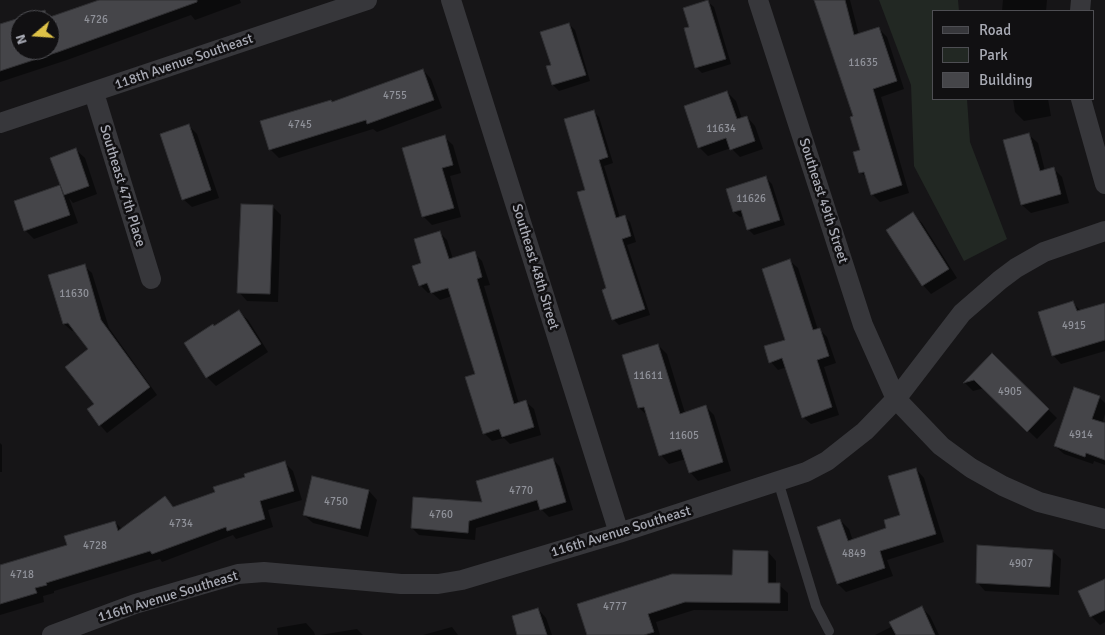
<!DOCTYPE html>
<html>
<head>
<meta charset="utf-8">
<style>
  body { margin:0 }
  #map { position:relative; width:1105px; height:635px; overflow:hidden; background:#161517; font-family:Signika,sans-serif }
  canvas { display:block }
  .legend { position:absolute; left:932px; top:10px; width:162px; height:90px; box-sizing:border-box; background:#111012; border:1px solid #4e4e53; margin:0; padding:6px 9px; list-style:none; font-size:15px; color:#a9abb5 }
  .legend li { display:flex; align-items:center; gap:10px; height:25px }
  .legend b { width:25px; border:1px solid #4e4e53 }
  .north { position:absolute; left:10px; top:10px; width:50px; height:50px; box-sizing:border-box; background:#111012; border:1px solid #4e4e53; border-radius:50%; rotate:252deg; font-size:14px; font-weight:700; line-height:20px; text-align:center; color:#a9abb5 }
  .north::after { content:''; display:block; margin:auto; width:18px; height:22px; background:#ddc147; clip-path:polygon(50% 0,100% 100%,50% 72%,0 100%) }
</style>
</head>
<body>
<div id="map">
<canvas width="1105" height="635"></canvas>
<ul class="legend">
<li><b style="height:6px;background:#37373b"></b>Road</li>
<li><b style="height:14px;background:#222823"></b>Park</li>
<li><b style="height:14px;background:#454549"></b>Building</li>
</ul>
<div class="north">N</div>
</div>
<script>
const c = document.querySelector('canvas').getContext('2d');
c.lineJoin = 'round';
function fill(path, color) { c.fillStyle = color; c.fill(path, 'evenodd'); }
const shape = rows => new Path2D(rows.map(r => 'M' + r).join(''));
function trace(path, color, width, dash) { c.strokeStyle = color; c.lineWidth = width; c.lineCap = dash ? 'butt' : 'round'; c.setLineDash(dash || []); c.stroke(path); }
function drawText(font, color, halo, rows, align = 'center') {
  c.font = font + ' Signika,sans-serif'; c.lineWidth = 5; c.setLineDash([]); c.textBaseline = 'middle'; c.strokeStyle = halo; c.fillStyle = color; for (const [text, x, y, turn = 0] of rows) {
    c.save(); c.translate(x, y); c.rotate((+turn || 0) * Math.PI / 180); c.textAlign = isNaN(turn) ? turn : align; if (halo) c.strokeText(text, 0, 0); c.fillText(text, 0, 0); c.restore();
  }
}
const green = shape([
  [879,0,958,0,959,11,934,11,934,99,967,99,970,142,1007,239,964,261,914,166,911,85]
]);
const shadow = shape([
  [103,0,240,0,241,3,195,20,191,15,67,60,0,82,0,25,44,11,51,18],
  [20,20,50,20,50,50,20,50],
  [816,0,850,0,859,35,879,29,887,37,904,89,881,97,909,193,880,202,872,194,867,179,861,172,862,151,854,117],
  [1003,0,1047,0,1046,11,1002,11],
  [708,2,714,7,731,64,702,73,696,67,691,27],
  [569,24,575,30,590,81,559,91,553,85,548,67,552,65],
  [423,70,431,79,442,108,377,132,373,129,279,158,270,149,332,103],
  [727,92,736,101,742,119,747,117,755,126,763,149,740,157,731,148,708,156,699,147],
  [1013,99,1048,99,1051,116,1024,121,1015,112],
  [593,111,599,117,613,163,604,166,620,218,625,217,630,222,636,242,627,245,650,315,619,325,613,319,587,191],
  [189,126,197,134,219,198,192,207,183,199],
  [1029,135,1038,143,1045,171,1054,169,1062,177,1069,203,1031,213,1022,205],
  [444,137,453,145,461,173,450,176,461,217,432,225,423,216],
  [76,150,85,158,97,194,73,203,69,198,78,223,34,239,25,230,59,187,63,191],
  [766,178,772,184,785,225,754,235,748,229,744,216,740,217,734,212],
  [273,207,281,215,278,302,247,301,239,292],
  [913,214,922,223,957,278,931,294,923,285],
  [440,233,447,240,453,259,474,253,482,261,490,285,484,286,519,404,526,402,534,409,541,435,510,444,504,438,492,441,484,433,476,375,452,296,440,300,431,292,428,293,420,285,423,264],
  [790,261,798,268,818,330,819,329,827,337,836,363,824,367,839,415,811,424,803,417,787,367,778,370,771,362,786,340],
  [84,266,92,273,109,328,157,395,107,433,100,425,95,404,90,350,75,330,72,331,64,324],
  [1073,303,1081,311,1105,304,1105,351,1061,364,1053,355],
  [239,312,248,320,268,352,216,386,207,377,185,343,215,328],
  [658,345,667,354,685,413,706,407,714,415,731,471,698,481,690,472,686,459,669,464,661,455,649,417,639,408],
  [992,355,1057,418,1037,439,984,388,973,391,965,383],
  [1099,397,1105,403,1105,414,1102,424,1105,425,1105,465,1094,461,1093,464,1064,454,1055,446],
  [0,443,2,445,2,472,0,472],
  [553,459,560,467,573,510,549,517,541,509,476,528,475,540,419,535,412,528,484,503],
  [284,462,293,471,302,500,268,510,273,527,236,539,233,535,162,562,160,559,54,591,54,593,43,596,44,602,0,615,0,566,69,546,115,522,122,529,165,498,174,508,216,493],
  [916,469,924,478,944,542,887,560,893,576,846,592,838,584,840,520,849,529,853,541,888,529,902,515],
  [369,491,377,500,368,537,313,523,304,515],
  [1052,551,1061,559,1059,595,985,591,977,582],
  [768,552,776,561,776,585,779,585,788,593,788,611,694,610,656,622,660,635,588,635,734,576],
  [1105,580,1105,622,1100,625,1091,616],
  [922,608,930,616,939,635,875,635,893,626],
  [538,609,546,618,552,635,516,635,519,634],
  [306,623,314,632,315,635,278,635,277,628],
  [452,627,458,635,423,635],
  [357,629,363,635,320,635]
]);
const building = shape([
  [99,0,197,0,197,2,58,52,0,71,0,24,45,10,47,18,99,0],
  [20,20,50,20,50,50,20,50,20,20],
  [708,0,726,59,695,68,684,28,689,27,683,8,708,0],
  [814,0,845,0,854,35,879,27,897,81,873,89,902,185,871,195,864,172,859,173,853,152,860,150,850,117,853,116,814,0],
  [569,23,586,75,552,85,546,66,551,65,540,32,569,23],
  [423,69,434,100,367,124,366,120,269,150,260,121,331,100,332,102,423,69],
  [727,91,737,119,747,116,755,141,730,150,726,138,698,148,684,106,727,91],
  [594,110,608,157,599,160,616,218,625,215,631,236,622,239,645,309,612,320,602,290,606,288,577,192,585,190,564,119,594,110],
  [189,124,211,190,182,200,160,134,189,124],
  [1029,133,1040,171,1054,167,1061,194,1021,205,1003,140,1029,133],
  [445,135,453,165,442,168,454,208,422,217,402,148,445,135],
  [76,148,89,186,64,195,50,158,76,148],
  [766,176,780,220,747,230,741,210,733,212,726,189,766,176],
  [60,185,70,215,24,231,14,201,60,185],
  [241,204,273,205,270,294,237,293,241,204],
  [913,212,949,269,922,286,886,230,913,212],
  [440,231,449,259,475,251,482,277,477,279,514,404,526,400,534,427,502,437,499,429,483,434,465,377,475,374,448,288,431,293,427,283,419,286,412,266,421,263,414,239,440,231],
  [790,259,813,330,820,328,829,356,817,360,832,407,802,418,782,358,769,363,764,346,785,340,762,269,790,259],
  [85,264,101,320,150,387,99,426,87,409,94,404,65,367,88,349,68,323,63,324,48,275,85,264],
  [1073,301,1077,311,1105,303,1105,340,1052,356,1038,312,1073,301],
  [239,310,261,344,206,378,184,343,213,324,214,326,239,310],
  [658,344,680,414,706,405,723,462,689,473,681,449,659,456,644,407,638,408,622,355,658,344],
  [992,353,1049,409,1027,432,974,380,963,383,992,353],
  [1074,387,1100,396,1092,419,1105,423,1105,460,1086,453,1085,457,1054,446,1074,387],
  [553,458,566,502,540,510,537,500,469,521,468,533,411,528,413,497,482,502,476,481,553,458],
  [285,461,294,491,260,501,265,519,227,531,226,527,152,554,150,551,46,583,47,585,35,588,37,593,0,604,0,565,67,545,64,536,115,521,118,531,165,496,173,507,215,492,213,487,245,477,244,474,285,461],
  [916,468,936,534,880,551,885,568,837,584,817,527,840,519,848,541,886,528,884,520,900,515,888,476,916,468],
  [312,476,369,490,360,529,303,515,312,476],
  [977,545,1053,550,1050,587,976,583,977,545],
  [733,550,768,551,768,583,780,583,780,603,685,602,648,614,654,632,644,635,587,635,577,604,672,574,732,575,733,550],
  [1105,579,1105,610,1090,617,1078,591,1105,579],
  [922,606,935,635,896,635,889,622,922,606],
  [538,608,547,635,517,635,512,616,538,608]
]);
const service = shape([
  [778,481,816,606,829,631]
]);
const minor = shape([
  [451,0,619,533],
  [758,0,863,325,896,399,941,446,971,468,1003,486,1039,502,1105,519],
  [1080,11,1081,0],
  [94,93,151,279],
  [1081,99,1105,184],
  [0,123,367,0],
  [52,635,135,604,238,574,264,572,401,584,438,584,462,580,619,533,806,472,827,461,865,431,896,399,962,313,1000,280,1016,268,1044,252,1105,231]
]);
const numberNames = [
  ["4726",96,20],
  ["11635",863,63],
  ["4755",395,96],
  ["4745",300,125],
  ["11634",721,129],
  ["11626",751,199],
  ["11630",74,294],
  ["4915",1074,326],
  ["11611",648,376],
  ["4905",1010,392],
  ["4914",1081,435],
  ["11605",684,436],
  ["4770",521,491],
  ["4750",336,502],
  ["4760",441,515],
  ["4734",181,524],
  ["4728",95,546],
  ["4849",854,554],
  ["4907",1021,564],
  ["4718",22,575],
  ["4777",615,607]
];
const streetNames = [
  ["118th Avenue Southeast",184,62,-19],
  ["Southeast 47th Place",122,186,73],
  ["Southeast 49th Street",823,201,72],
  ["Southeast 48th Street",535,267,73],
  ["116th Avenue Southeast",621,532,-17],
  ["116th Avenue Southeast",168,597,-17]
];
fill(green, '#222823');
fill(shadow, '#0007');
fill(building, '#454549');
trace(building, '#303033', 1);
trace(service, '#37373b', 10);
trace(minor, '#37373b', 20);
drawText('11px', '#90929a', null, numberNames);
drawText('14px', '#a9abb5', '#111012', streetNames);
</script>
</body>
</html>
